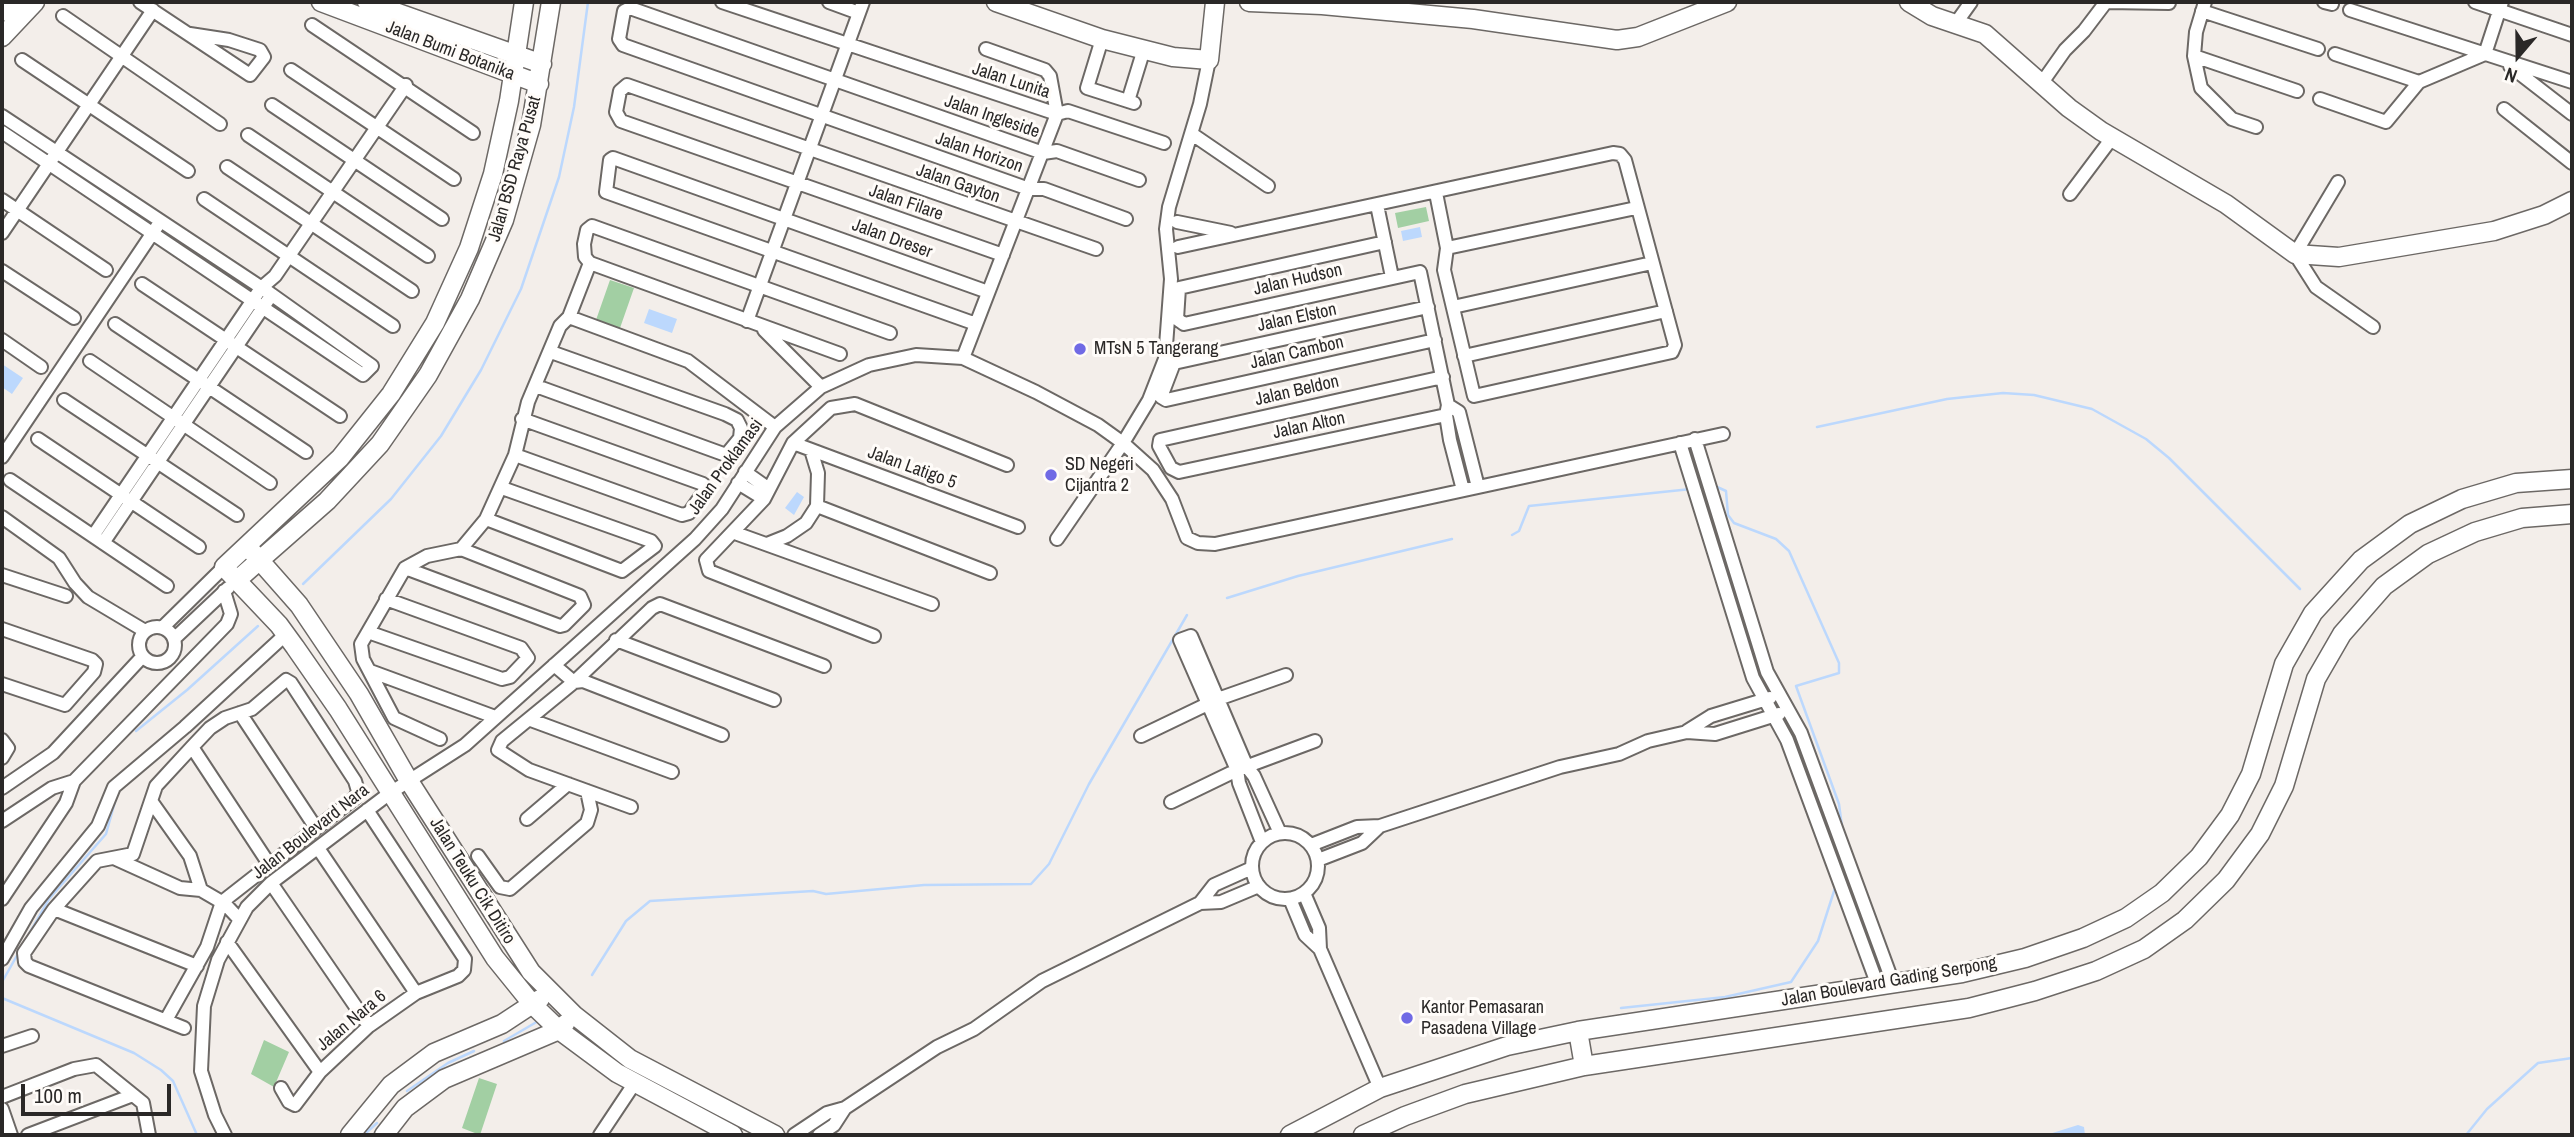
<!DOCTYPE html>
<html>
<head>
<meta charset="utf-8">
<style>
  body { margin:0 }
  #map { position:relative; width:2574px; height:1137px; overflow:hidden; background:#f3eeea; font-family:"Archivo Narrow",sans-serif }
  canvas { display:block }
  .frame { position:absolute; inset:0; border:4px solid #2a2827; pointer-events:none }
  .north { position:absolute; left:2483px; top:21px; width:70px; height:70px; -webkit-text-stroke:5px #fffcf9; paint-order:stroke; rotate:200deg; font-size:19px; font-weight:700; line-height:28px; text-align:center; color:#2a2827 }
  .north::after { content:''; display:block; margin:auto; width:24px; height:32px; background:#2a2827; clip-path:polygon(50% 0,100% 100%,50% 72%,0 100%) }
  .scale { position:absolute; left:21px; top:1084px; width:150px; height:32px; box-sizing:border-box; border:4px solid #2a2827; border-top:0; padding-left:9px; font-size:21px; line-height:24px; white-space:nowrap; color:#2a2827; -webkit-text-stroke:5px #fffcf9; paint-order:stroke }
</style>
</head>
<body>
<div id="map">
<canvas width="2574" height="1137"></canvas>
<div class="frame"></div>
<div class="north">N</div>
<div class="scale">100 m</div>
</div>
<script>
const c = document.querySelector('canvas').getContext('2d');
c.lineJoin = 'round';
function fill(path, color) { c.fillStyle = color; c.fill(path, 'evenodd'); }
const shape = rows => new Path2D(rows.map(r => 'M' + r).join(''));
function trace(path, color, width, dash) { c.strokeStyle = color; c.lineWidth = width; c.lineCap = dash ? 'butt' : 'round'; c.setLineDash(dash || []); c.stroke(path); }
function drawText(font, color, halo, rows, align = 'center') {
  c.font = font + ' "Archivo Narrow",sans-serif'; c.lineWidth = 6; c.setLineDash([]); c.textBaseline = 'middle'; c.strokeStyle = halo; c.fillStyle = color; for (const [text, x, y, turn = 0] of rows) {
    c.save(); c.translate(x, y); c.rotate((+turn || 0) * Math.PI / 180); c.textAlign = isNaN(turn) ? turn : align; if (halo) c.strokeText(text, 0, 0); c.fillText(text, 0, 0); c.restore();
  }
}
const green = shape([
  [1426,207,1429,221,1398,228,1395,213],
  [610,280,634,288,620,328,596,320],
  [264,1040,289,1052,274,1087,251,1074],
  [479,1078,497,1084,480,1135,462,1128]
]);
const water = shape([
  [1420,227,1422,237,1403,241,1401,231],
  [649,309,677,319,672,333,644,323],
  [2,364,23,378,12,394,2,387],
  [797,492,804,497,794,515,785,508],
  [2078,1125,2084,1127,2085,1135,2046,1135]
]);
const stream = shape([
  [1817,427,1947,399,2003,393,2034,395,2092,409,2146,439,2169,458,2300,589],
  [1715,486,1726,491,1728,515,1734,523,1776,539,1789,551,1839,663,1839,673,1796,686,1839,804,1842,827],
  [1512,535,1519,531,1529,506,1691,489],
  [303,584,391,499,441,436,481,370,521,289,559,177,574,107,588,2],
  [1227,598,1298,576,1452,539],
  [136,731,187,690,258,626],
  [22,946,49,899,106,834,116,798],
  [592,975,626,921,650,901,813,891,826,894,924,885,1031,884,1049,864,1089,784,1187,615],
  [2,982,19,952],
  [2,998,134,1053,161,1070,173,1081,197,1135],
  [1621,1008,1725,997,1791,982,1818,941,1836,885],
  [504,1041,540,1020],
  [407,1091,448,1063,474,1051],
  [367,1132,377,1123],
  [2466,1135,2487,1109,2538,1063,2572,1058]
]);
const street = shape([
  [140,2,250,75,264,57,260,50,229,40,190,34],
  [722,2,1057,114,1068,111,1164,143],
  [829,2,859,13],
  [2107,2,2169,3],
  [2205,2,2196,32,2194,56,2201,88,2232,119,2256,127],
  [2324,2,2332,4],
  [2475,2,2572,35],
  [2350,10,2572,82],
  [2202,11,2318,49],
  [63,16,220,124],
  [1956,23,1971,2],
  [312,25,473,133],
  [1102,39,1087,88,1134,103],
  [2335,54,2419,82],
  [2194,56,2297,91],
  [22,60,188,171],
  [2510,66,2572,114],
  [291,70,454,179],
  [2041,84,2065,50,2084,31,2106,2],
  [2320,99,2386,122,2419,82,2485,54,2502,2],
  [1128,101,1144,49],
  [272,105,442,219],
  [2504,109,2572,163],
  [2,116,268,292,372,366,363,375,2,132],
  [1192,134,1268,186],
  [248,135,428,256],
  [227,167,412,291],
  [2338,182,2295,254,2316,287,2373,327],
  [2070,194,2112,138],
  [204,199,393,326],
  [2,200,106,270],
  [1377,205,1392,277],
  [1126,219,1044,189,1029,189,623,45,619,39,624,11,630,8,1043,153,1057,151,1139,180],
  [1177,222,1231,233],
  [2,233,153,10],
  [1385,242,1179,288,1177,319,1184,324,1420,272,1448,405,1446,415,1450,440,1463,490],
  [1178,247,1613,153,1620,154,1625,160,1675,345,1672,352,1474,396,1444,270,1447,248,1436,193],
  [1447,248,1636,208],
  [1003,255,621,121,616,112,620,91,627,85,1096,249],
  [590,263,585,257,584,244,587,230,592,226,890,333],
  [590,263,840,354],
  [2,271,74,318],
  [142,284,340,416],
  [1428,307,1174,363,1161,397,1166,400,1435,340],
  [1453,307,1652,263],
  [569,317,688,361,775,427],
  [747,321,863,2],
  [115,324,306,452],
  [976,324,606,192,610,160,613,158,988,292],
  [764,330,821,387],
  [2,340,41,367],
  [1464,356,1666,311],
  [963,358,1057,114,1050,76,1045,70,986,49],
  [90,361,270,483],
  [1443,377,1160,440,1159,446,1171,468,1179,472,1446,415],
  [536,386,726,455,740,438,741,428,737,420,725,414,551,352],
  [64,400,237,515],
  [1448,405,1459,412,1478,487],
  [38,439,199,547],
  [1695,439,1767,672,1801,733,1893,983],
  [793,443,1018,527],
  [1680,443,1753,678,1787,740,1878,986],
  [515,455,682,515,689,513,705,490,703,484,522,419],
  [2,457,158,225],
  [745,472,769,489],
  [10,480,167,586],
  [738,483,764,499],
  [817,506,990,573],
  [2,517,59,558,75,583,88,597,145,631],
  [486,519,622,571,655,546,651,541,502,488],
  [735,533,932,604],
  [93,536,261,288,275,276,406,85],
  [1057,539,1123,443,1149,400,1165,359,1171,279,1166,229,1169,207,1200,104,1209,60],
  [103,543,268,300],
  [767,544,787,536,806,523,817,506,818,473,811,450],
  [405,568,560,626,564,625,584,605,580,596,461,549],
  [2,575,66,596],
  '139 645a18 18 0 1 1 36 0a18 18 0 1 1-36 0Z',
  [163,627,224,567],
  [2,629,92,660,96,664,94,672,65,705,2,684],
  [368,632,502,679,510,677,528,658,521,648,386,599],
  [874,636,709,571,706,560,764,499,793,443,831,408,855,404,1007,465],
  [175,638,228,588],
  [616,640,774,700],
  [554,665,574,682,583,681,722,735],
  [370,671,495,717],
  [240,713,316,828],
  [531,720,672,772],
  [1687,731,1711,716,1770,698],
  [1141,736,1218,699,1286,675],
  [440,739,394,718,363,659,361,644,405,568,427,556,461,549,486,519,515,455,528,402,560,326,569,317,590,263],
  [2,740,8,748,2,758],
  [192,747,269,864],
  [2,788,53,753,142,657],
  [151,801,190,856,201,890],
  [1171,802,1237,770,1315,741],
  [631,807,529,770,498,750,502,741,574,682,652,608,660,604,824,666],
  [527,819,568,784],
  [2,821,52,788,74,781],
  '1252 866a33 33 0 1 1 66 0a33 33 0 1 1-66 0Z',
  [1262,842,1239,783,1237,770,1180,640,1191,636,1247,767,1254,776,1280,833],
  [1311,845,1357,827,1380,826,1560,767,1619,754,1648,741,1687,732,1715,734,1779,714],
  [318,848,416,993],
  [478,856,500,887,510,889,587,823,591,810,587,791],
  [116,859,180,888,201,890,225,904,239,919],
  [1318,860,1362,843,1380,826],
  [271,883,369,1026],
  [1304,893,1319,928,1320,949,1380,1088],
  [2,899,66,803,74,781,227,624,231,614,224,591],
  [1290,899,1305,935,1320,949],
  [1200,903,1214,885,1252,868],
  [54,909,197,966],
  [227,942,320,1072],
  [2,959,31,908,98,826,114,787,185,727,285,635],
  [166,1020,207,947,222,902,355,798,358,791,355,781,291,683,286,680,252,709,225,718,210,728,192,747,156,786,133,854,97,861,54,909,24,953,25,962,29,966,184,1028],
  [2,1046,32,1036],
  [281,1088,289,1102,295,1105,320,1072,369,1026,416,993,458,976,464,970,465,959,367,810],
  [2,1097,74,1069,96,1065,143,1103,149,1135],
  [2,1109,11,1135],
  [28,1135,133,1095],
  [225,1135,215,1115,201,1071,204,1006,218,960,247,907,271,883,390,793,465,745,695,539,722,509,775,427,821,387,869,365,916,355,963,358,1036,392,1098,425,1123,443,1153,470,1172,499,1187,538,1198,543,1215,544,1723,434],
  [600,1135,634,1084],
  [794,1135,827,1113,845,1108,937,1047,974,1029,1042,981,1200,903,1221,902,1259,886],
  [819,1135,834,1125,845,1108]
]);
const secondary = shape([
  [321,2,539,84],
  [367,2,542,64],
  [524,2,509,101,493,174,469,248,435,323,391,394,340,458,224,567,279,625,295,647,338,709,495,958,533,1005,559,1030,617,1073,733,1135],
  [996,2,1102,39,1173,57,1209,60,1215,2],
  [1249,2,1322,5,1473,19,1617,40,1638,37,1727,2],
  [1909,2,1932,16,1985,34,2069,108,2101,131,2226,204,2295,254,2339,257,2494,231,2544,215,2572,201],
  [2,12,12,2],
  [2,37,35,2],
  [247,546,299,605,359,694,409,781,531,972,574,1015,630,1059,775,1135],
  [236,581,327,501,380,444,428,375,470,299,504,220,531,125,551,2],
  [1578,1031,1584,1066],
  [350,1135,391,1085,434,1053,502,1024,540,999],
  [384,1135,405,1108,444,1079,559,1030,565,1024],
  [1290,1135,1380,1088,1507,1046,1578,1031,1962,973,2025,958,2083,938,2126,918,2162,893,2199,857,2230,815,2251,774,2284,664,2313,613,2361,560,2410,524,2462,499,2516,483,2572,479],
  [1363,1135,1405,1116,1465,1094,1584,1066,1969,1008,2035,991,2096,971,2144,949,2185,920,2226,880,2260,834,2284,786,2316,679,2342,634,2384,586,2428,554,2475,532,2522,518,2572,514]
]);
const markers = [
  [1080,349,7,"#706ae5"],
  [1051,475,7,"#706ae5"],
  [1407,1018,7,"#706ae5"]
];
const streetNames = [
  ["Jalan Bumi Botanika",450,51,21],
  ["Jalan Lunita",1011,81,18],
  ["Jalan Ingleside",992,117,19],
  ["Jalan Horizon",979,153,19],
  ["Jalan BSD Raya Pusat",515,169,-74],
  ["Jalan Gayton",958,184,19],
  ["Jalan Filare",906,203,19],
  ["Jalan Dreser",892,239,20],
  ["Jalan Hudson",1298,280,-13],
  ["Jalan Elston",1297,318,-12],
  ["Jalan Cambon",1297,353,-13],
  ["Jalan Beldon",1297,391,-13],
  ["Jalan Alton",1309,426,-12],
  ["Jalan Proklamasi",726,467,-54],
  ["Jalan Latigo 5",912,468,20],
  ["Jalan Boulevard Nara",311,832,-38],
  ["Jalan Teuku Cik Ditiro",472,881,58],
  ["Jalan Boulevard Gading Serpong",1889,982,-10],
  ["Jalan Nara 6",352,1021,-40]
];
const poiNames = [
  ["MTsN 5 Tangerang",1094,349],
  ["SD Negeri",1065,465],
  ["Cijantra 2",1065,486],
  ["Kantor Pemasaran",1421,1008],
  ["Pasadena Village",1421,1029]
];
fill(green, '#a2cfa3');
fill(water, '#bcd8fd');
trace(stream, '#bcd8fd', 2.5);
trace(street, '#6c6865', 16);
trace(secondary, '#6c6865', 21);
trace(street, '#fff', 12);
trace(secondary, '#fff', 18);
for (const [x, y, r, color] of markers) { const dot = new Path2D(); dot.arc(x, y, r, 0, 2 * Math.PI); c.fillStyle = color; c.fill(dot); trace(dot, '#fffcf9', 2.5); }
drawText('18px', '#2a2827', '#fffcf9', streetNames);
drawText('18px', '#2a2827', '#fffcf9', poiNames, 'left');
</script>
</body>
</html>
